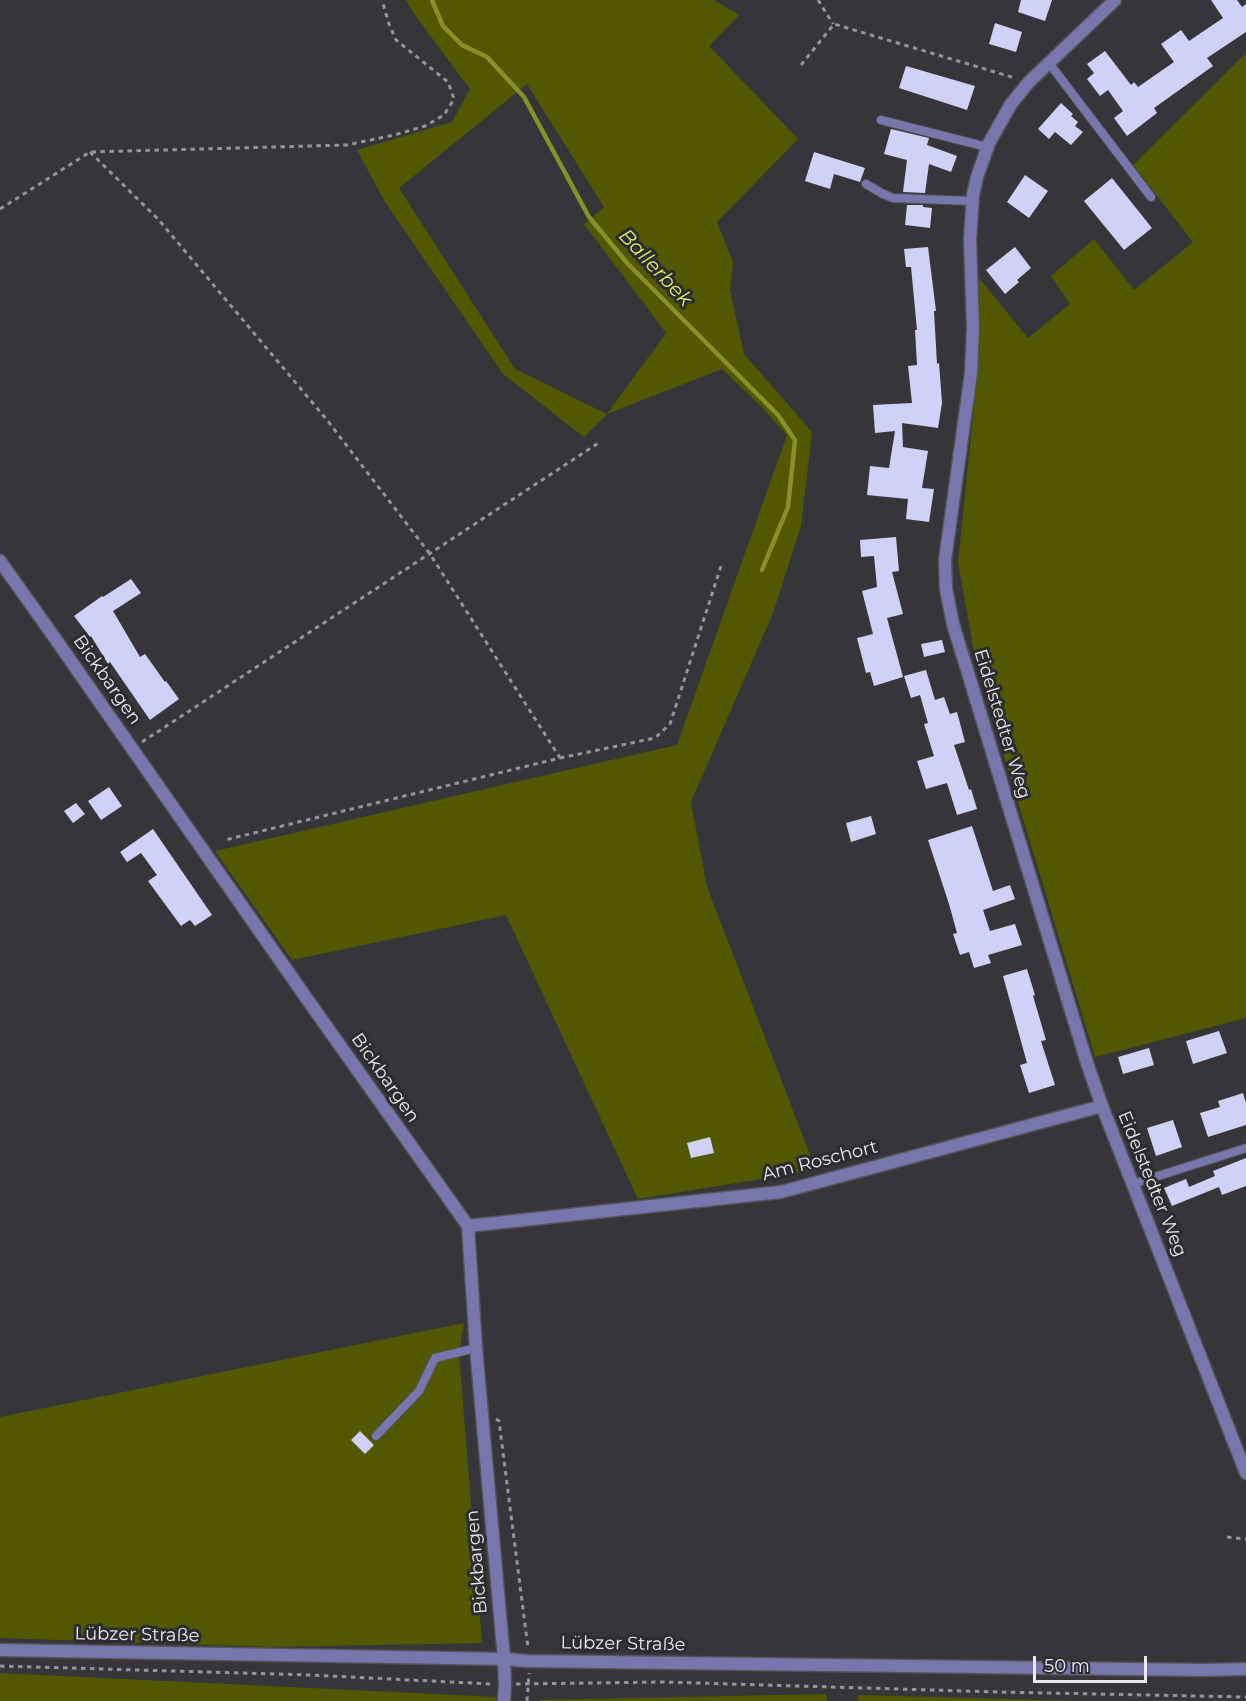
<!DOCTYPE html>
<html>
<head>
<meta charset="utf-8">
<style>
  body { margin:0 }
  #map { position:relative; width:1246px; height:1701px; overflow:hidden; background:#36363a; font-family:Montserrat,sans-serif }
  canvas { display:block }
  .scale { position:absolute; left:1033px; top:1656px; width:114px; height:27px; box-sizing:border-box; border:3px solid #eaeaed; border-top:0; padding-left:8px; font-size:18px; line-height:21px; white-space:nowrap; color:#eaeaed; -webkit-text-stroke:4px #2c2c30; paint-order:stroke }
</style>
</head>
<body>
<div id="map">
<canvas width="1246" height="1701"></canvas>
<div class="scale">50 m</div>
</div>
<script>
const c = document.querySelector('canvas').getContext('2d');
c.lineJoin = 'round';
function fill(path, color) { c.fillStyle = color; c.fill(path, 'evenodd'); }
const shape = rows => new Path2D(rows.map(r => 'M' + r).join(''));
function trace(path, color, width, dash) { c.strokeStyle = color; c.lineWidth = width; c.lineCap = dash ? 'butt' : 'round'; c.setLineDash(dash || []); c.stroke(path); }
function drawText(font, color, halo, rows, align = 'center') {
  c.font = font + ' Montserrat,sans-serif'; c.lineWidth = 6; c.setLineDash([]); c.textBaseline = 'middle'; c.strokeStyle = halo; c.fillStyle = color; for (const [text, x, y, turn = 0] of rows) {
    c.save(); c.translate(x, y); c.rotate((+turn || 0) * Math.PI / 180); c.textAlign = isNaN(turn) ? turn : align; if (halo) c.strokeText(text, 0, 0); c.fillText(text, 0, 0); c.restore();
  }
}
const green = shape([
  [406,0,714,0,739,15,709,46,798,139,717,222,733,262,730,290,744,354,812,432,801,526,773,613,691,802,707,887,816,1170,638,1199,506,915,292,960,215,851,677,745,787,435,762,407,722,369,607,414,584,437,503,374,385,202,357,150,452,122,470,89,412,11],
  [527,84,604,207,584,224,666,333,607,414,515,369,399,188],
  [1246,53,1246,1018,1095,1057,976,663,958,562,980,349,979,278,1028,338,1070,304,1051,276,1094,239,1134,290,1193,242,1133,165],
  [464,1323,459,1352,482,1643,273,1647,0,1638,0,1417],
  [0,1673,496,1697,496,1701,0,1701],
  [826,1694,827,1701,540,1701,540,1700],
  [858,1695,1078,1701,858,1701]
]);
const stream = shape([
  [432,0,443,26,462,45,487,57,524,97,589,217,628,264,778,415,795,440,788,507,762,570]
]);
const building = shape([
  [1021,0,1052,0,1045,21,1018,12],
  [1211,0,1237,0,1242,7,1246,4,1246,32,1207,58,1213,66,1154,108,1157,113,1127,136,1114,118,1123,111,1108,90,1100,96,1087,79,1094,73,1087,64,1105,51,1131,85,1134,82,1138,87,1174,62,1161,44,1181,30,1189,41,1223,18],
  [995,23,1022,32,1016,52,989,44],
  [906,66,975,86,967,110,899,88],
  [1061,103,1073,114,1071,116,1078,122,1075,126,1083,132,1071,145,1055,132,1049,139,1038,129],
  [891,129,929,138,927,145,957,156,951,172,929,164,925,193,903,192,907,160,884,154],
  [814,152,865,168,860,182,834,174,830,189,805,181],
  [1025,175,1048,191,1029,218,1007,202],
  [1112,178,1152,228,1124,250,1084,201],
  [907,205,923,205,923,207,932,208,930,228,905,225],
  [928,247,936,311,934,311,937,364,939,363,942,403,938,428,902,423,903,447,928,451,922,488,934,489,929,522,906,519,908,499,867,495,870,466,889,468,895,431,875,433,873,405,912,403,908,366,917,365,915,330,917,330,911,267,906,267,904,249],
  [1015,247,1031,268,1017,280,1019,282,1005,294,986,270],
  [896,537,899,571,892,572,903,614,887,618,903,677,874,686,870,672,866,673,857,638,873,634,862,591,877,587,874,556,861,557,860,540],
  [131,579,141,593,113,611,140,657,145,654,165,682,166,681,179,699,150,720,110,662,108,664,91,636,90,637,74,616,102,596,103,597],
  [942,640,945,652,924,657,921,644],
  [926,670,935,700,944,697,950,714,957,712,965,742,954,745,969,790,971,789,977,809,957,815,947,783,926,789,917,761,934,756,924,724,928,723,920,695,911,698,904,676],
  [109,787,122,806,101,820,88,801],
  [76,803,85,814,73,823,64,811],
  [871,816,876,834,851,842,846,823],
  [972,826,993,891,1010,885,1015,899,983,910,990,931,1015,924,1022,945,988,955,991,963,974,968,969,952,960,955,953,934,957,933,949,904,928,840],
  [153,829,212,915,195,926,190,920,181,926,148,881,157,875,141,853,127,862,120,852],
  [1027,969,1035,995,1033,996,1046,1040,1041,1041,1055,1085,1029,1093,1020,1065,1027,1063,1003,976],
  [1219,1031,1227,1053,1193,1064,1186,1041],
  [1149,1048,1154,1065,1123,1074,1118,1057],
  [1243,1093,1246,1103,1246,1125,1208,1137,1200,1113,1220,1107,1218,1101],
  [1173,1120,1182,1147,1156,1156,1147,1128],
  [710,1137,714,1153,691,1158,687,1143],
  [1246,1158,1246,1186,1222,1195,1219,1187,1172,1206,1164,1188,1186,1179,1189,1187,1215,1176,1213,1171],
  [360,1431,374,1445,365,1454,351,1440]
]);
const path = shape([
  [818,0,833,24],
  [801,65,834,24,1015,78],
  [90,152,158,219,327,420,430,554,560,758,225,840],
  [0,209,90,152,347,145,394,135,425,126,444,115,454,99,448,82,396,40,389,24,382,0],
  [142,742,600,442],
  [560,758,655,738,670,724,722,563],
  [496,1419,499,1421,528,1648],
  [1227,1537,1246,1539],
  [0,1666,310,1675,491,1684],
  [516,1684,664,1682,998,1692,1246,1697],
  [527,1701,529,1673]
]);
const service = shape([
  [1049,63,1151,197],
  [881,120,987,147],
  [866,184,883,194,893,198,973,201],
  [1133,1184,1246,1148],
  [376,1436,419,1391,435,1358,476,1348]
]);
const minor = shape([
  [1115,0,1029,82,1011,104,989,143,977,177,973,195,970,240,973,328,971,373,945,560,946,589,953,624,1087,1063,1102,1106,1246,1473],
  [0,561,52,634,307,999,468,1226,476,1348,504,1659,505,1684,504,1701],
  [468,1226,781,1192,1102,1106]
]);
const tertiary = shape([
  [0,1650,504,1659,528,1661,1204,1670,1246,1669]
]);
const streetNames = [
  ["Bickbargen",107,680,55],
  ["Eidelstedter Weg",1002,724,73],
  ["Bickbargen",385,1078,55],
  ["Am Roschort",820,1161,-14],
  ["Eidelstedter Weg",1152,1184,68],
  ["Bickbargen",477,1562,-95],
  ["Lübzer Straße",137,1635,1],
  ["Lübzer Straße",623,1644,1]
];
const waterNames = [
  ["Ballerbek",655,268,47]
];
fill(green, '#525801');
trace(stream, '#879127', 4.5);
fill(building, '#d0d1f6');
trace(service, '#535357', 10);
trace(minor, '#535357', 15);
trace(tertiary, '#535357', 15);
trace(path, '#959599', 3, [4.5, 4.5]);
trace(service, '#7777ae', 8);
trace(minor, '#7777ae', 12);
trace(tertiary, '#7777ae', 12);
drawText('18px', '#eaeaed', '#2c2c30', streetNames);
drawText('italic 20px', '#ddeb67', '#2c2c30', waterNames);
</script>
</body>
</html>
